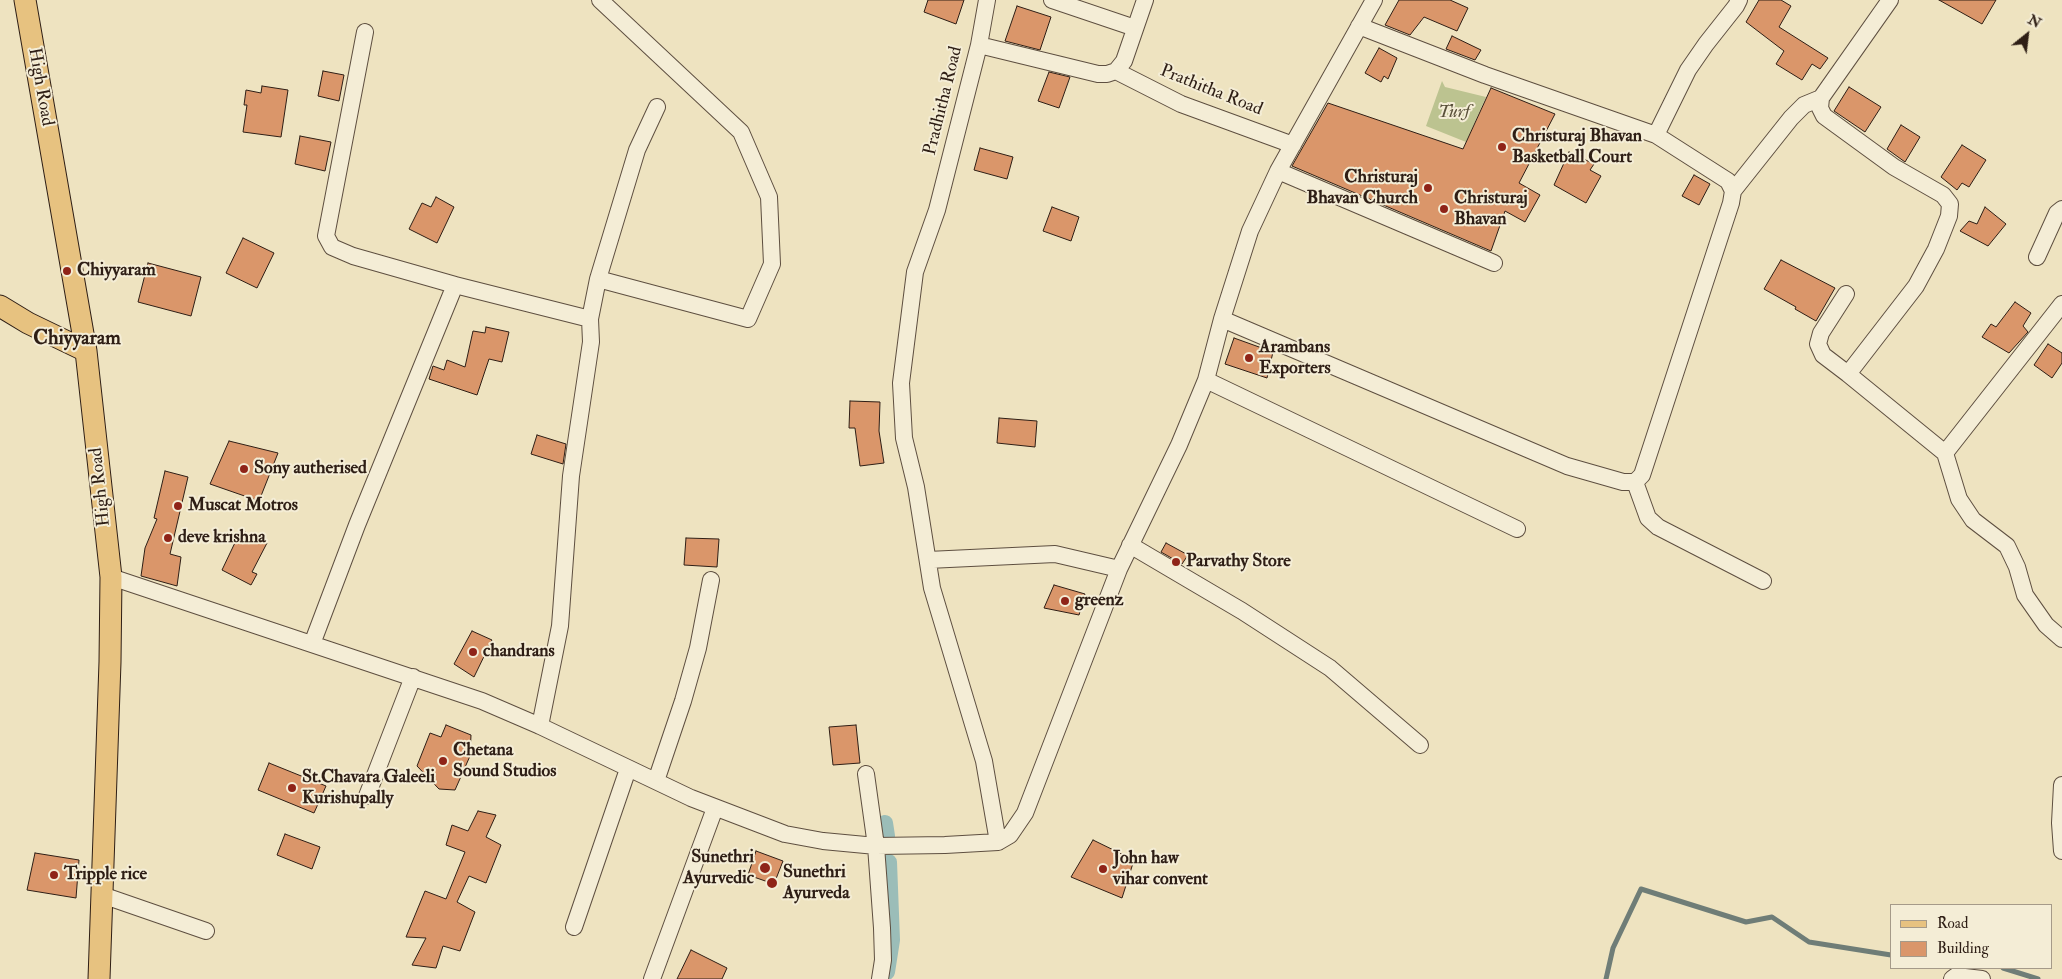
<!DOCTYPE html>
<html>
<head>
<meta charset="utf-8">
<style>
  body { margin:0 }
  #map { position:relative; width:2062px; height:979px; overflow:hidden; background:#eee3c0; font-family:"IM FELL Double Pica",serif }
  canvas { display:block }
  .legend { position:absolute; left:1890px; top:904px; width:162px; height:65px; box-sizing:border-box; background:#f4edd6; border:1px solid #a59a89; margin:0; padding:6px 9px; list-style:none; font-size:15px; color:#2e1e15 }
  .legend li { display:flex; align-items:center; gap:10px; height:25px }
  .legend b { width:25px; border:1px solid #a59a89 }
  .north { position:absolute; left:2002px; top:10px; width:50px; height:50px; -webkit-text-stroke:4px #f4edd6; paint-order:stroke; rotate:29deg; font-size:14px; font-weight:700; line-height:20px; text-align:center; color:#2e1e15 }
  .north::after { content:''; display:block; margin:auto; width:18px; height:22px; background:#2e1e15; clip-path:polygon(50% 0,100% 100%,50% 72%,0 100%) }
</style>
</head>
<body>
<div id="map">
<canvas width="2062" height="979"></canvas>
<ul class="legend">
<li><b style="height:6px;background:#e7c280"></b>Road</li>
<li><b style="height:14px;background:#da966a"></b>Building</li>
</ul>
<div class="north">N</div>
</div>
<script>
const c = document.querySelector('canvas').getContext('2d');
c.lineJoin = 'round';
function fill(path, color) { c.fillStyle = color; c.fill(path, 'evenodd'); }
const shape = rows => new Path2D(rows.map(r => 'M' + r).join(''));
function trace(path, color, width, dash) { c.strokeStyle = color; c.lineWidth = width; c.lineCap = dash ? 'butt' : 'round'; c.setLineDash(dash || []); c.stroke(path); }
function drawText(font, color, halo, rows, align = 'center') {
  c.font = font + ' "IM FELL Double Pica",serif'; c.lineWidth = 4; c.setLineDash([]); c.textBaseline = 'middle'; c.strokeStyle = halo; c.fillStyle = color; for (const [text, x, y, turn = 0] of rows) {
    c.save(); c.translate(x, y); c.rotate((+turn || 0) * Math.PI / 180); c.textAlign = isNaN(turn) ? turn : align; if (halo) c.strokeText(text, 0, 0); c.fillText(text, 0, 0); c.restore();
  }
}
const green = shape([
  [1442,81,1445,87,1486,97,1466,142,1426,126]
]);
const stream = shape([
  [2003,968,2038,979],
  [1606,979,1613,948,1641,889,1746,922,1772,917,1809,942,1891,955]
]);
const canal = shape([
  [885,823,887,836],
  [887,972,892,940,889,862]
]);
const building = shape([
  [928,0,964,0,956,24,924,12,928,0],
  [1399,0,1450,0,1468,8,1457,31,1424,17,1410,35,1385,25,1399,0],
  [1759,0,1781,0,1791,6,1779,27,1828,58,1820,69,1812,64,1802,80,1776,64,1784,51,1746,22,1759,0],
  [1939,0,1996,0,1982,24,1939,0],
  [1017,6,1051,17,1040,50,1005,41,1017,6],
  [1452,36,1481,50,1475,60,1446,49,1452,36],
  [1379,48,1397,58,1388,79,1384,76,1381,82,1365,73,1379,48],
  [323,71,344,75,339,101,318,96,323,71],
  [1049,72,1070,77,1059,108,1038,101,1049,72],
  [262,86,288,90,281,137,243,132,247,105,244,105,246,90,261,93,262,86],
  [1849,87,1881,107,1865,132,1834,111,1849,87],
  [1491,88,1555,114,1519,183,1540,195,1525,222,1505,211,1491,251,1292,166,1328,103,1463,149,1491,88],
  [1901,125,1920,137,1905,162,1887,149,1901,125],
  [300,136,331,142,325,171,295,164,300,136],
  [1962,145,1986,160,1969,187,1962,183,1957,190,1941,177,1962,145],
  [980,148,1013,157,1007,179,974,170,980,148],
  [1569,152,1594,164,1590,170,1601,176,1586,203,1554,185,1569,152],
  [1694,175,1710,184,1699,205,1682,196,1694,175],
  [436,197,454,207,437,243,409,229,422,203,431,207,436,197],
  [1052,207,1079,217,1071,241,1043,231,1052,207],
  [1985,207,2006,224,1988,246,1960,231,1969,221,1977,224,1985,207],
  [243,238,274,253,257,288,226,273,243,238],
  [1781,260,1835,288,1816,321,1795,309,1796,307,1764,289,1781,260],
  [148,263,201,277,191,316,138,302,148,263],
  [2015,302,2031,313,2023,326,2028,332,2009,353,1982,337,1991,324,1996,327,2015,302],
  [486,327,509,332,502,362,489,359,477,395,429,379,433,366,444,370,447,360,465,367,473,331,485,333,486,327],
  [1234,338,1273,352,1267,378,1225,364,1234,338],
  [2048,344,2062,353,2062,363,2052,378,2034,365,2048,344],
  [850,401,880,402,879,431,884,463,860,466,855,428,849,428,850,401],
  [999,418,1037,421,1035,447,997,443,999,418],
  [537,435,566,444,563,464,531,454,537,435],
  [229,441,278,453,259,501,210,484,229,441],
  [165,471,188,477,170,554,181,557,177,586,141,576,145,548,157,519,154,518,165,471],
  [241,530,267,543,252,572,257,574,251,585,222,570,241,530],
  [686,538,719,539,717,567,684,565,686,538],
  [1166,543,1188,555,1182,564,1161,552,1166,543],
  [1054,585,1085,594,1079,615,1044,608,1054,585],
  [472,631,492,640,474,677,454,664,472,631],
  [446,725,471,735,470,756,455,790,439,789,417,766,430,733,441,737,446,725],
  [856,725,860,763,833,765,829,727,856,725],
  [269,763,326,786,314,813,258,790,269,763],
  [478,811,496,815,486,837,501,845,486,883,469,876,457,902,475,912,460,951,443,946,436,968,412,965,426,938,406,937,425,891,446,899,465,852,446,845,452,825,468,831,478,811],
  [285,834,320,847,312,869,277,855,285,834],
  [1093,840,1134,860,1122,898,1071,877,1093,840],
  [756,851,783,861,774,884,748,875,756,851],
  [35,853,79,860,76,898,27,890,35,853],
  [691,950,727,968,722,979,677,979,691,950]
]);
const minor = shape([
  [987,0,979,45,937,210,915,272,901,383,904,438,916,487,932,588,984,761,998,842],
  [1052,0,1135,28],
  [1890,0,1821,98,1820,108,1824,116,1894,167,1943,195,1950,204,1949,216,1936,249,1916,286,1848,374,1945,453,1959,499,1973,520,2007,546,2017,567,2025,595,2046,625,2062,639],
  [1359,26,1485,75,1656,135,1688,70,1706,44,1736,6,1739,0],
  [365,32,326,236,332,247,353,256,455,285],
  [979,45,1098,74,1107,74,1116,71,1124,61,1145,0],
  [1116,71,1181,104,1293,145],
  [1278,171,1494,263],
  [1733,191,1791,118,1804,105,1821,98],
  [2037,257,2057,213,2062,209],
  [598,279,748,319,772,264,769,197,741,132,600,0],
  [1846,294,1821,333,1818,344,1823,355,1848,374],
  [590,319,598,279,637,150,657,107],
  [1222,319,1567,466,1623,482,1635,482,1642,475,1731,203,1733,191,1728,181,1656,135],
  [1206,380,1517,529],
  [1945,453,2062,304],
  [1635,482,1648,518,1658,527,1763,581],
  [1130,545,1242,611,1330,668,1420,745],
  [928,560,1055,554,1119,569],
  [111,577,482,701,540,726,691,798,785,834,823,841,876,846,945,845,998,842,1010,835,1025,813,1119,569,1179,445,1206,380,1222,319,1250,231,1278,171,1374,0],
  [312,644,357,525,455,285,590,319,591,342,571,476,560,626,540,726],
  [866,774,876,846,882,928,883,960,880,979],
  [656,781,683,701,698,648,711,580],
  [2062,785,2060,823,2062,851],
  [367,796,413,677],
  [102,895,206,931],
  [574,927,628,769],
  [652,979,715,808],
  [1952,979,1956,976,1982,979]
]);
const major = shape([
  [25,0,86,351,111,577,110,662,99,979],
  [0,306,28,323,86,351]
]);
const markers = [
  [1502,147,5,"#8f2418"],
  [1428,188,5,"#8f2418"],
  [1444,209,5,"#8f2418"],
  [67,271,5,"#8f2418"],
  [1249,358,5,"#8f2418"],
  [244,469,5,"#8f2418"],
  [178,506,5,"#8f2418"],
  [168,538,5,"#8f2418"],
  [1176,562,5,"#8f2418"],
  [1065,601,5,"#8f2418"],
  [473,652,5,"#8f2418"],
  [443,761,5,"#8f2418"],
  [292,788,5,"#8f2418"],
  [765,868,6,"#8f2418"],
  [1103,869,5,"#8f2418"],
  [54,875,5,"#8f2418"],
  [772,883,6,"#8f2418"]
];
const streetNames = [
  ["High Road",40,87,80],
  ["Prathitha Road",1211,91,22],
  ["Pradhitha Road",944,101,-76],
  ["High Road",101,487,-96]
];
const parkNames = [
  ["Turf",1454,113]
];
const poiNames = [
  ["Christuraj Bhavan",1512,137],
  ["Basketball Court",1512,158],
  ["Christuraj",1418,178,"right"],
  ["Bhavan Church",1418,199,"right"],
  ["Christuraj",1454,199],
  ["Bhavan",1454,220],
  ["Chiyyaram",77,271],
  ["Arambans",1259,348],
  ["Exporters",1259,369],
  ["Sony autherised",254,469],
  ["Muscat Motros",188,506],
  ["deve krishna",178,538],
  ["Parvathy Store",1186,562],
  ["greenz",1075,601],
  ["chandrans",483,652],
  ["Chetana",453,751],
  ["Sound Studios",453,772],
  ["St.Chavara Galeeli",302,778],
  ["Kurishupally",302,799],
  ["Sunethri",754,858,"right"],
  ["Ayurvedic",754,879,"right"],
  ["John haw",1113,859],
  ["vihar convent",1113,880],
  ["Sunethri",783,873],
  ["Ayurveda",783,894],
  ["Tripple rice",64,875]
];
const quarterNames = [
  ["Chiyyaram",77,340]
];
fill(green, '#bcc390');
trace(stream, '#6f7d77', 5);
trace(canal, '#9bbdb8', 16);
fill(building, '#da966a');
trace(building, '#2e1e15', 1);
trace(minor, '#5e4f40', 18);
trace(major, '#2e1e15', 23);
trace(minor, '#f4edd6', 16);
trace(major, '#e7c280', 21);
for (const [x, y, r, color] of markers) { const dot = new Path2D(); dot.arc(x, y, r, 0, 2 * Math.PI); c.fillStyle = color; c.fill(dot); trace(dot, '#f4edd6', 2); }
drawText('18px', '#2e1e15', '#f4edd6', streetNames);
drawText('italic 18px', '#59503a', '#f4edd6', parkNames);
drawText('bold 18px', '#2e1e15', '#f4edd6', poiNames, 'left');
drawText('bold 20px', '#2e1e15', '#f4edd6', quarterNames);
</script>
</body>
</html>
